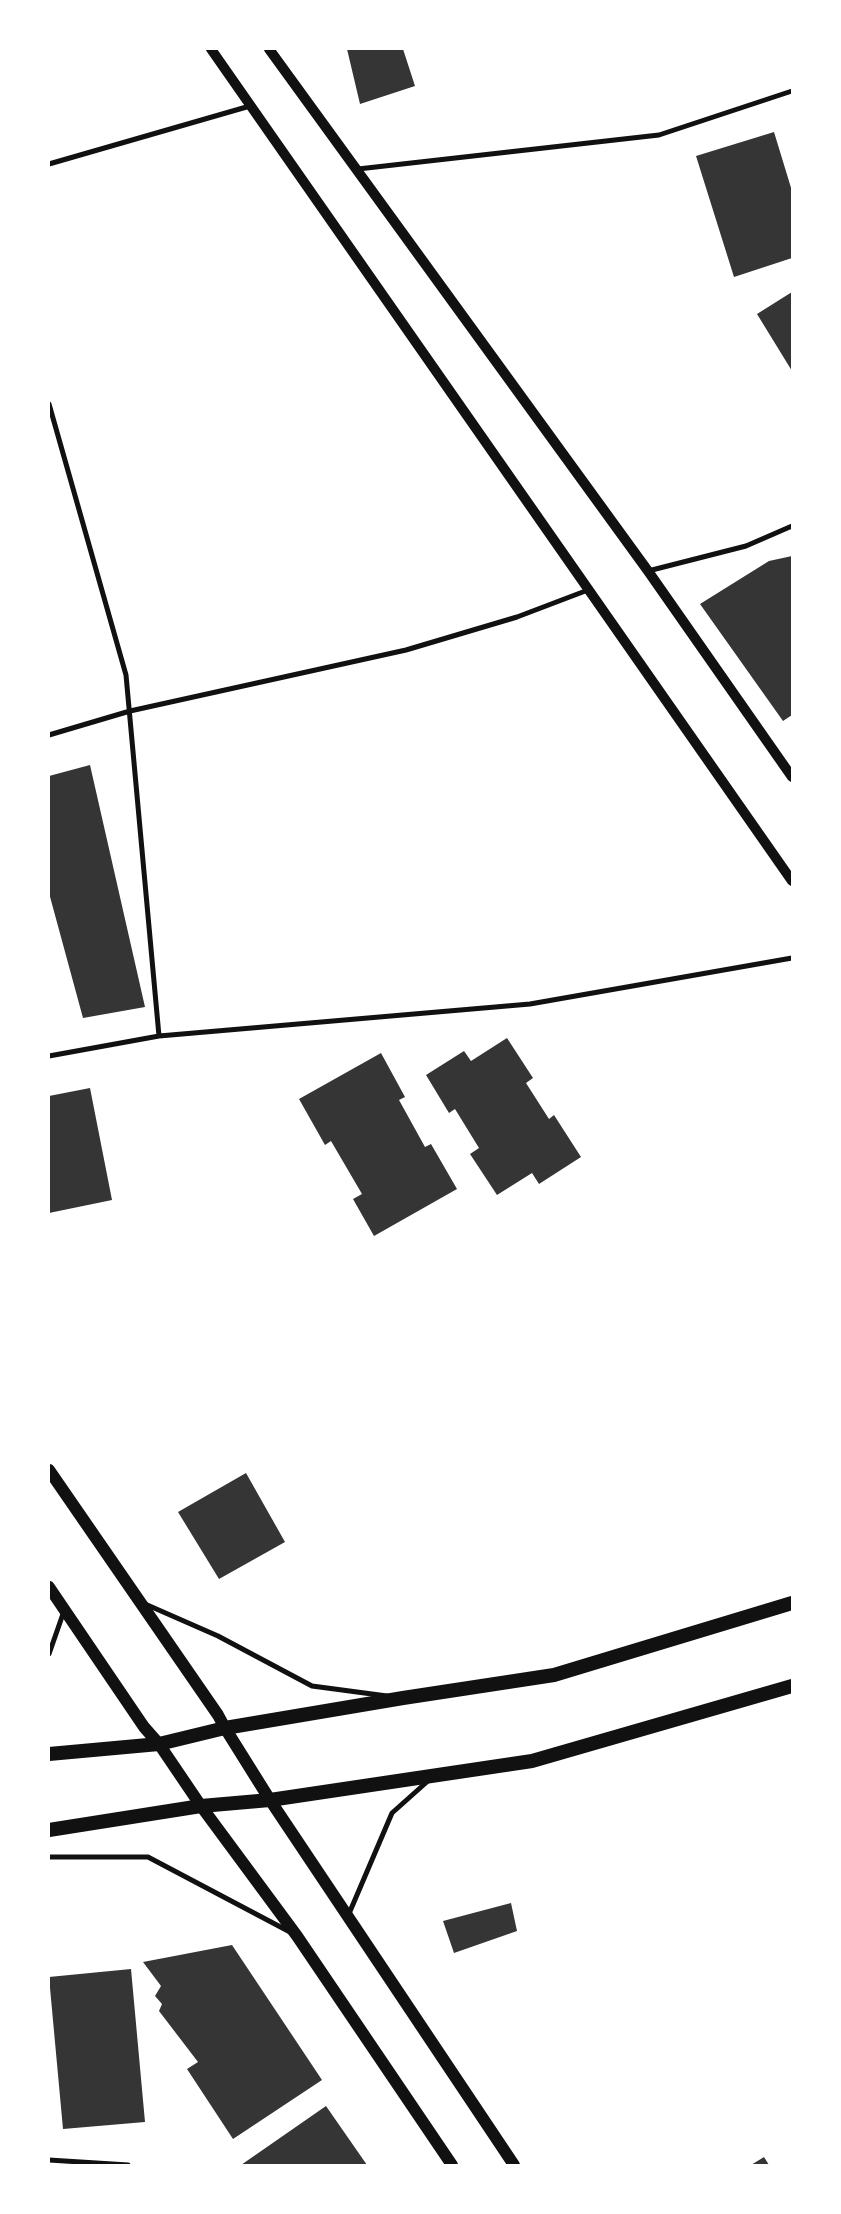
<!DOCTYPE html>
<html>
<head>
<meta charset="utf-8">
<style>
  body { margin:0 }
  #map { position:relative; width:841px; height:2214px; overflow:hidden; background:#fff; font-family:Rubik,sans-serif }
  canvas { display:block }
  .frame { position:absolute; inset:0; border:50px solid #fff; pointer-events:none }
</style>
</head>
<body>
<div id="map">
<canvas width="841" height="2214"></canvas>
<div class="frame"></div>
</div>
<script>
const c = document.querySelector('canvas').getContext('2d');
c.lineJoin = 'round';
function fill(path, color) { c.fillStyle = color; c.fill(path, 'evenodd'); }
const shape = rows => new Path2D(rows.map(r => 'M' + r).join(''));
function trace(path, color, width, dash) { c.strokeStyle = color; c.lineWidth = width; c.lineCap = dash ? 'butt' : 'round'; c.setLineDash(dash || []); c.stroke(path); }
const building = shape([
  [347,49,403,49,415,86,360,104],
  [774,132,792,191,792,258,734,277,696,156],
  [792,292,792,371,757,314],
  [792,556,792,715,783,721,700,604,769,561],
  [90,765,145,1007,83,1018,49,893,49,776],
  [507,1038,533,1078,526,1083,549,1119,554,1115,581,1157,539,1184,532,1173,497,1195,470,1154,479,1148,455,1109,449,1113,426,1075,464,1051,471,1061],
  [381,1053,405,1097,399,1100,425,1147,431,1144,457,1189,374,1236,353,1199,362,1194,331,1141,325,1145,299,1099],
  [90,1088,112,1200,49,1213,49,1096],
  [246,1473,285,1542,219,1579,178,1512],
  [511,1903,517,1931,454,1953,443,1921],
  [232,1945,322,2080,233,2139,187,2069,198,2062,159,2011,162,2004,155,1996,161,1986,143,1962],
  [131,1969,145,2122,63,2129,49,1977],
  [326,2106,367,2165,241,2165],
  [764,2157,769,2165,751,2165]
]);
const minor = shape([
  [49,164,250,106],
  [358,169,659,135,792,91],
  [49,404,126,675,159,1036],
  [648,571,746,546,792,526],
  [49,735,130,711,406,650,517,617,588,590],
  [49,1056,159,1036,530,1004,792,958],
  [145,1604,218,1636,312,1686,387,1696],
  [49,1654,64,1611],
  [49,1857,148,1857,290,1932],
  [348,1916,392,1813,429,1780],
  [49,2160,128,2165]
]);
const secondary = shape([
  [211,49,792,881],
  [269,49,648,571,792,777]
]);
const primary = shape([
  [49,1470,218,1715,225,1728,270,1800,514,2165],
  [49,1587,144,1727,159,1744,201,1806,297,1936,452,2165]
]);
const trunk = shape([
  [49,1754,159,1744,225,1728,403,1698,554,1675,792,1603],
  [49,1830,201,1806,270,1800,532,1761,792,1686]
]);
fill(building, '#353535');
trace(minor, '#111', 5);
trace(secondary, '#111', 10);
trace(primary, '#111', 12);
trace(trunk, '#111', 14);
</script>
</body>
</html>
